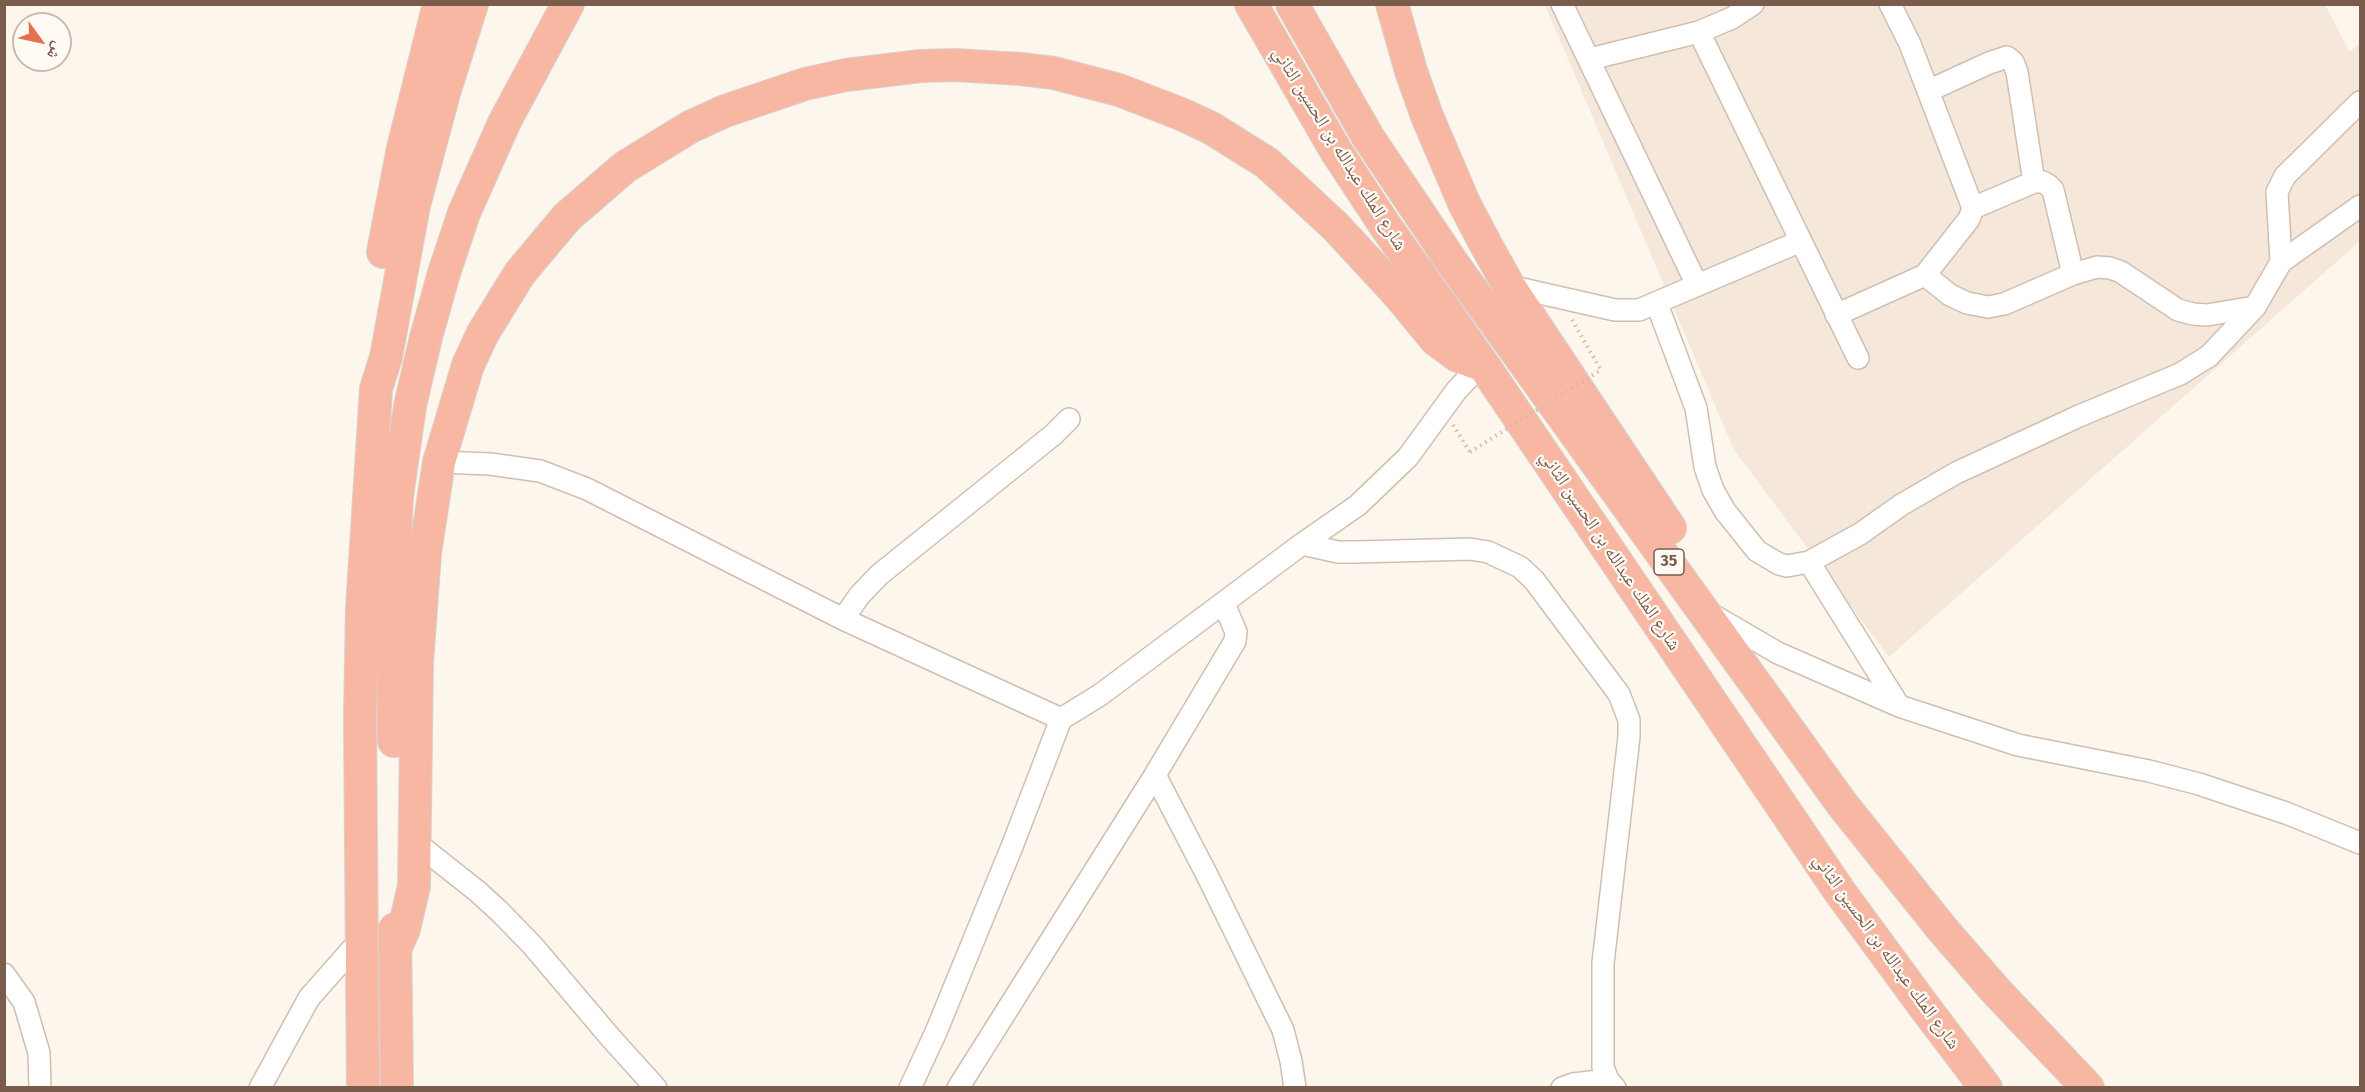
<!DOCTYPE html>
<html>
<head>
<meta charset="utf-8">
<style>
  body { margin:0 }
  #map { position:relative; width:2365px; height:1092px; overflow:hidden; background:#fdf6ec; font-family:"Fira Sans","Noto Naskh Arabic",sans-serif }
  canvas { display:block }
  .frame { position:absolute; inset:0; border:6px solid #7a5c4d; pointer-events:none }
  .north { position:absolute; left:12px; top:12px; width:60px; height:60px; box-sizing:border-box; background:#fffaf3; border:2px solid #cabbb1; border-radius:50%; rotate:123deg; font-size:16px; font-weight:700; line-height:24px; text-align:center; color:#7a5c4d }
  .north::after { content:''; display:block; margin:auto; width:21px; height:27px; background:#e76f51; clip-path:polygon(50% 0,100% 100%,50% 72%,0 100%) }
</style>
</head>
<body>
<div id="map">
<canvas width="2365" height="1092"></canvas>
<div class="frame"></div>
<div class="north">ش</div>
</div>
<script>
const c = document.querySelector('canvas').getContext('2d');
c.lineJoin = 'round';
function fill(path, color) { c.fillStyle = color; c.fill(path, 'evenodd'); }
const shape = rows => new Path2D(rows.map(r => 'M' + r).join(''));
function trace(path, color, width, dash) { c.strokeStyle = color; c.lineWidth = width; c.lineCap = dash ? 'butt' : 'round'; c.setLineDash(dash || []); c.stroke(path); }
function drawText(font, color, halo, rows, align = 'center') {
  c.font = font + ' "Fira Sans","Noto Naskh Arabic",sans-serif'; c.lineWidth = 4.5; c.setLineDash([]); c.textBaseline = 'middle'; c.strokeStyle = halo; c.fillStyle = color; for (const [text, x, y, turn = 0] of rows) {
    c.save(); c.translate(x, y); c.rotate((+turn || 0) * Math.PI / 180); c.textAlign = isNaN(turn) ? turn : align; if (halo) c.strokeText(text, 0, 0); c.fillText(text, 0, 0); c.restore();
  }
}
const residential = shape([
  [1545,5,2325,5,2350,52,2360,43,2360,241,1889,657,1734,450]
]);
const path = shape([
  [1572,320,1601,370],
  [1453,425,1470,452]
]);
const minor = shape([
  [1562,4,1697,285],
  [1699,32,1858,358],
  [1590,59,1699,32,1732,18,1753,4],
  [1928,91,1989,63,2007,57,2013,62,2017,72,2034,182],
  [1973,208,2034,182,2043,182,2048,185,2053,190,2073,274],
  [2281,262,2277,192,2285,176,2360,102],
  [1925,275,1950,295,1967,303,1988,307,2004,304,2073,274,2097,267,2110,268,2121,272,2178,310,2193,314,2207,315,2255,307],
  [1509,286,1615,310,1639,310,1801,241],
  [1657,304,1696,408,1705,467,1713,490,1725,511,1757,551,1779,564,1787,566,1809,562,1860,534,1901,505,1956,473,2079,416,2180,374,2209,356,2255,307,2281,262,2360,206],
  [1836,315,1925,275,1969,219,1973,208,1910,44,1890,4],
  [439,462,490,464,540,471,587,489,843,619,1061,719],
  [1302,544,1338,552,1357,552,1470,549,1488,552,1520,567,1534,580,1619,694,1629,720,1629,737,1603,963,1603,1067,1608,1080,1615,1088],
  [1809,562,1899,706],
  [1711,614,1778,653,1899,706,2018,745,2149,771,2199,784,2286,813,2360,843],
  [843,619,859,596,879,575,1053,435,1069,419],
  [1155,775,1235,641,1236,632,1224,604],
  [415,842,477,891,499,911,533,946,610,1037,656,1088],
  [4,974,24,1002,39,1053,40,1088],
  [260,1088,309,998,362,938],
  [910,1088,936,1032,1013,844,1061,719,1100,695,1302,544,1358,505,1408,457,1456,391,1469,377,1484,366],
  [958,1088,1155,775,1208,877,1283,1030,1291,1061,1295,1088],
  [1562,1088,1573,1084,1608,1080]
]);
const highway = shape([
  [1251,4,1336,151,1384,224,1484,366,1840,892,1926,1009,1986,1088],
  [1292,4,1368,137,1454,265,1842,804,1943,930,1996,991,2088,1088],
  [1392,4,1411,71,1427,116,1464,203,1486,245,1509,286,1670,528],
  [383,252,403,148,439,4],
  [394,741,392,587,397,496,410,406,426,337,444,273,464,213,505,121,568,4],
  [395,929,397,1088],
  [395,949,404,929,414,886,417,662,425,553,439,462,468,365,483,333,520,273,567,217,625,167,690,127,725,111,805,84,846,75,921,66,955,65,1021,69,1054,73,1119,90,1181,114,1211,128,1267,163,1335,226,1398,294,1436,340,1458,356,1484,366],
  [363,1088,360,718,362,608,376,389,386,357,414,205,444,93,472,4]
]);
const pathBridge = shape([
  [1470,452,1601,370]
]);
const shields = [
  [1669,562,30]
];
const shieldNames = [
  ["35",1669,562]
];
const streetNames = [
  ["شارع الملك عبدالله بن الحسين الثاني",1339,149,58],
  ["شارع الملك عبدالله بن الحسين الثاني",1610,551,56],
  ["شارع الملك عبدالله بن الحسين الثاني",1886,952,54]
];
fill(residential, '#f5e8da');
trace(minor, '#d1beb0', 24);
trace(highway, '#dad1cd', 34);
trace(path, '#d9b8a5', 4, [1.5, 4.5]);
trace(minor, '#fff', 21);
trace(highway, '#f7b7a3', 32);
trace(pathBridge, '#d9b8a5', 4, [1.5, 4.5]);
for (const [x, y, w] of shields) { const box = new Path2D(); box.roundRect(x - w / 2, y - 13, w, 26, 4.5); c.fillStyle = '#fffaf3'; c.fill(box); trace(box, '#7a5c4d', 1.5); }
drawText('bold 16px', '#7a5c4d', null, shieldNames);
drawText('18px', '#7a5c4d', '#fffaf3', streetNames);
</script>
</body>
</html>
